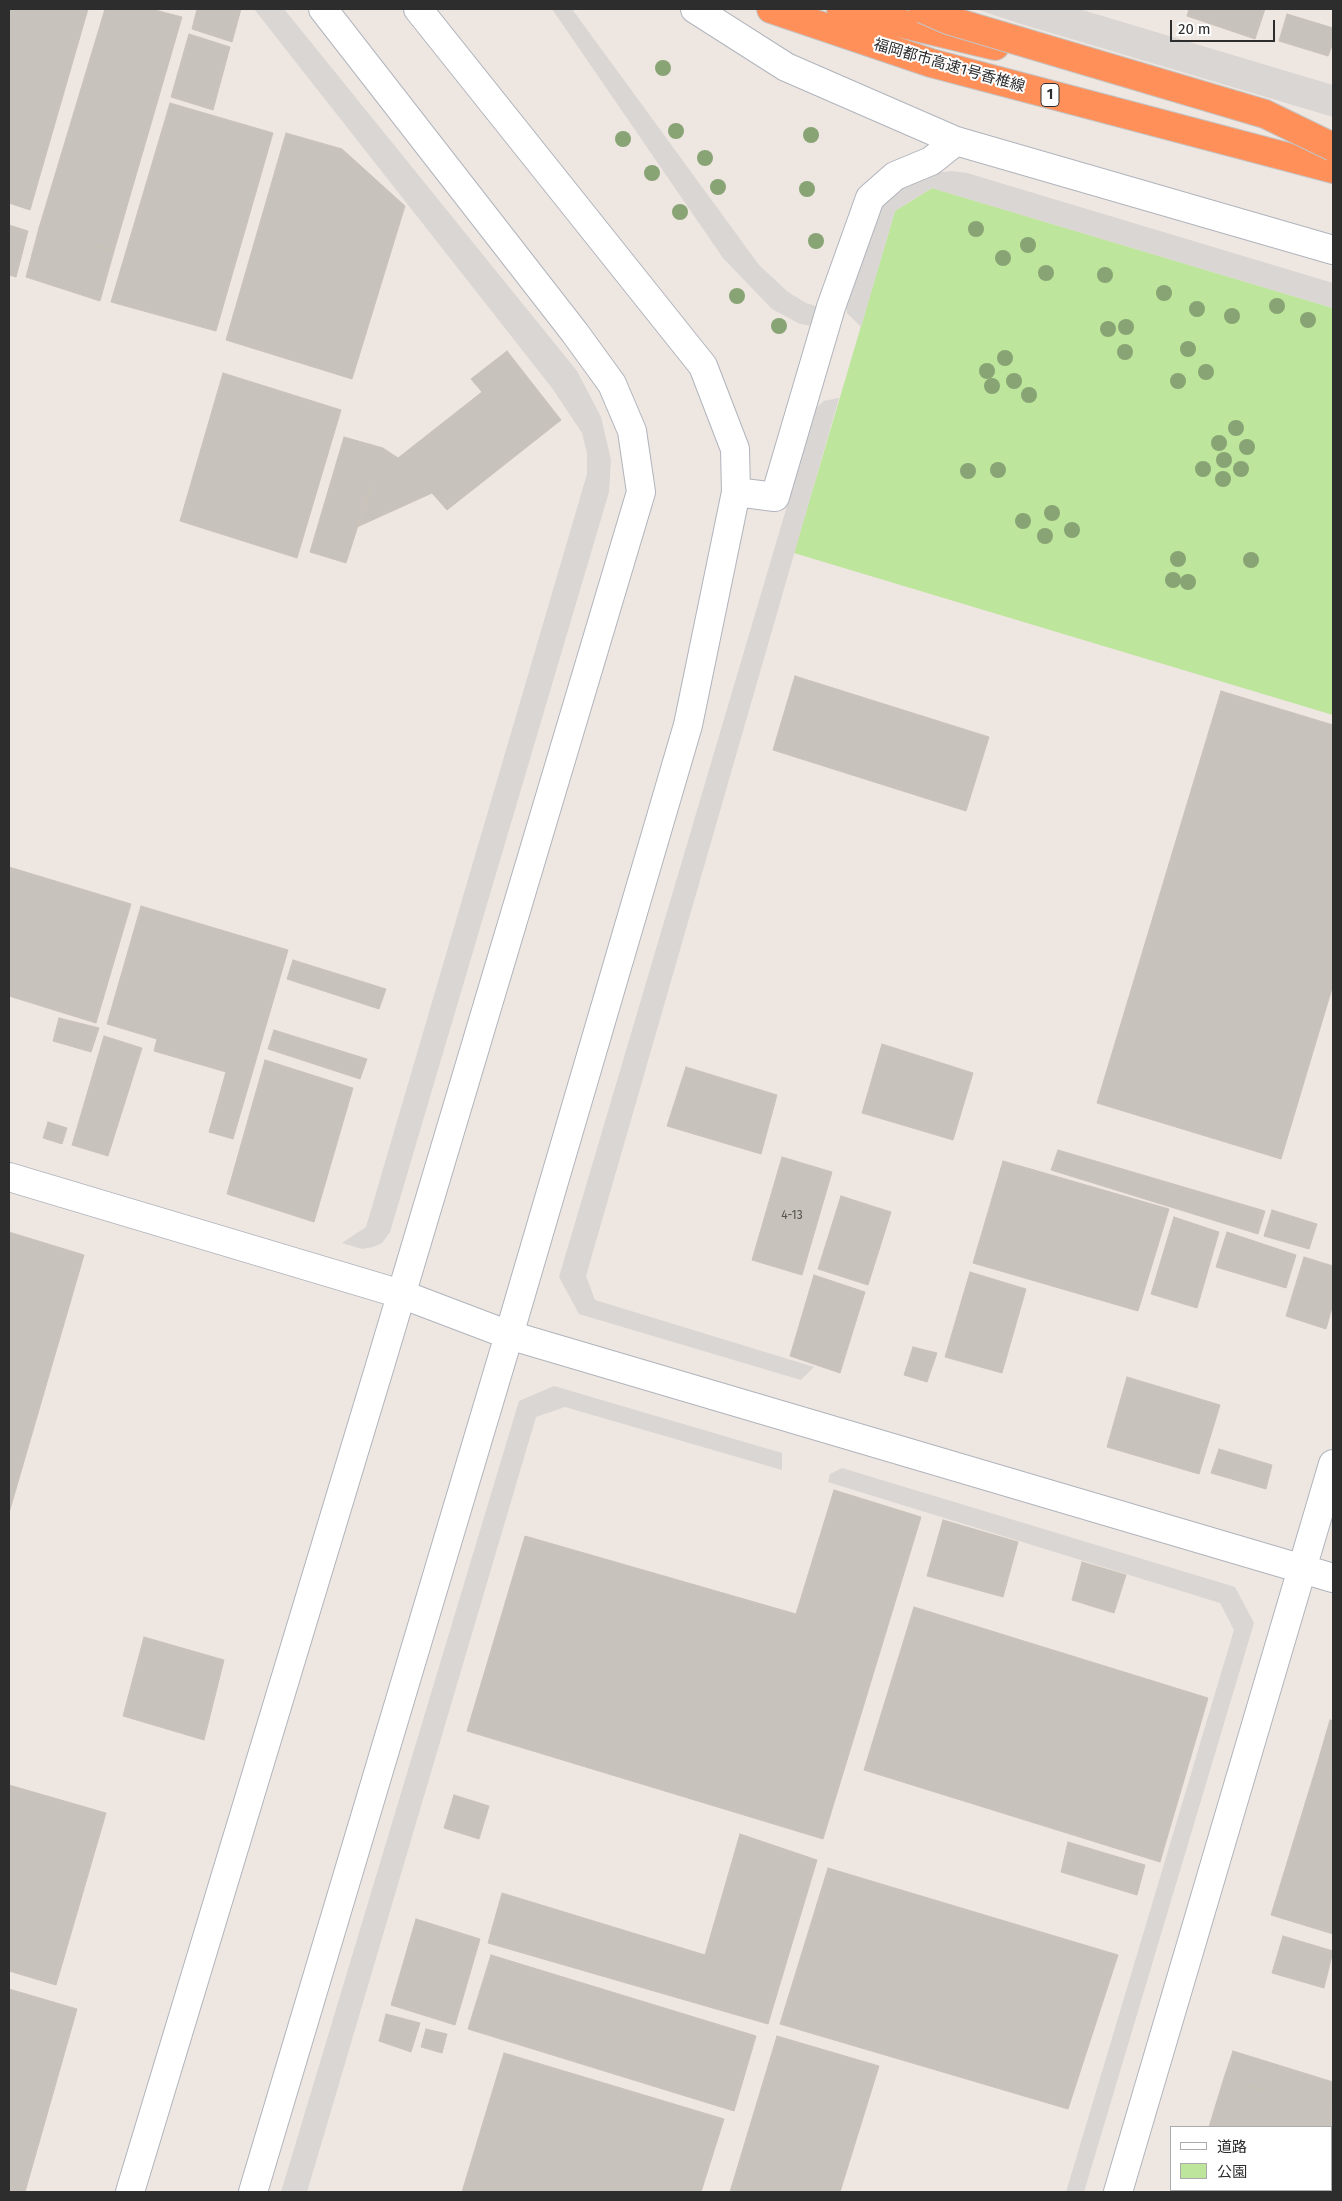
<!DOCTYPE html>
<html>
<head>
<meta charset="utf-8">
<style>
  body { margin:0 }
  #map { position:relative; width:1342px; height:2201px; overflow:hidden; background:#eee6e0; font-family:"Fira Sans","Noto Sans JP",sans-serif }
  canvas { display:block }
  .frame { position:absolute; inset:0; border:10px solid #2d2d2d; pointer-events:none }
  .legend { position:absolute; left:1170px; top:2126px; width:162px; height:65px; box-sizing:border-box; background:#fff; border:1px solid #ababab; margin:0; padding:6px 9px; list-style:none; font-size:15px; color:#2d2d2d }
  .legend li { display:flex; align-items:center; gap:10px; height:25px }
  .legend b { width:25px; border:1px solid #ababab }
  .scale { position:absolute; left:1170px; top:20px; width:105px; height:22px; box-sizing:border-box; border:2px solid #2d2d2d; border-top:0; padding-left:6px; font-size:15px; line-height:18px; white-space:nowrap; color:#2d2d2d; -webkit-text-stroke:4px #fff; paint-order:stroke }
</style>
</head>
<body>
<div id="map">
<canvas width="1342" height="2201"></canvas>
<div class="frame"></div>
<ul class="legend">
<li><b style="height:6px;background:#fff"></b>道路</li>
<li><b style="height:14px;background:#bde59c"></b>公園</li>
</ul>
<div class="scale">20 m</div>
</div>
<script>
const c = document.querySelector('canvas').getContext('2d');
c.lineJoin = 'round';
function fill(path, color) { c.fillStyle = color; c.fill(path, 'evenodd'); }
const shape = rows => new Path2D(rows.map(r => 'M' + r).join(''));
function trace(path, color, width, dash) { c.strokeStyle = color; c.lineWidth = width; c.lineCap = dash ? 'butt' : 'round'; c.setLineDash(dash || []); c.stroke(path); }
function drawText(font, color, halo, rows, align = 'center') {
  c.font = font + ' "Fira Sans","Noto Sans JP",sans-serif'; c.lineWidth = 4; c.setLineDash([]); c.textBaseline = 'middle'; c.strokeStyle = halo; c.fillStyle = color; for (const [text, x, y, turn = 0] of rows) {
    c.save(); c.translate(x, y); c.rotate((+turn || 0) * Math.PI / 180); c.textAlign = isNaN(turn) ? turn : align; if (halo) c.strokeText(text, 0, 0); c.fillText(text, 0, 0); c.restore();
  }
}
const green = shape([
  [932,188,1333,308,1333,715,794,553,895,211]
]);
const plaza = shape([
  [254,9,284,9,577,371,601,417,611,460,609,492,390,1232,382,1243,373,1247,362,1249,342,1243,366,1227,587,474,587,453,582,433,552,388],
  [552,9,572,9,759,265,788,292,806,303,819,307,813,326,800,324,772,309,723,258],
  [976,9,1079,9,1333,85,1333,117,1021,24],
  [952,171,967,173,1333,283,1333,308,932,188,895,211,861,327,847,313,846,304,877,203,899,184,932,173],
  [839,398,586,1276,595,1300,814,1367,801,1380,579,1314,559,1277,816,408,824,401],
  [554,1386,782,1453,782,1470,565,1407,536,1417,307,2192,281,2192,519,1401],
  [842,1468,1235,1587,1254,1623,1084,2192,1066,2192,1234,1630,1220,1603,828,1482,830,1474]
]);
const building = shape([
  [9,9,88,9,30,210,9,203,9,9],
  [105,9,151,9,182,17,114,251,39,228,105,9],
  [197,9,241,9,232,42,192,29,197,9],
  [1189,9,1265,9,1255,39,1187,16,1189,9],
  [1287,14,1333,28,1333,43,1328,56,1279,41,1287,14],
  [189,34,230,47,213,110,171,97,189,34],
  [170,103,273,133,216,331,111,302,170,103],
  [286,133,342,149,405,206,352,379,226,340,286,133],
  [9,225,28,231,16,277,9,275,9,225],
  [39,228,114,251,100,301,26,277,39,228],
  [507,351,561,420,447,510,432,493,357,527,383,448,398,458,482,392,471,379,507,351],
  [223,373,341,410,297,558,180,521,223,373],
  [344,437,383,448,346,563,310,552,344,437],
  [795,676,989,737,966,811,773,750,795,676],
  [1221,691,1333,725,1333,985,1281,1159,1097,1103,1221,691],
  [9,867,131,904,96,1023,9,996,9,867],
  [141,906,288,950,233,1139,209,1132,226,1072,154,1051,157,1039,107,1024,141,906],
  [293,960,386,989,379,1009,287,979,293,960],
  [59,1018,99,1028,91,1052,53,1041,59,1018],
  [274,1030,367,1059,360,1079,268,1049,274,1030],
  [104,1036,142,1048,108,1156,72,1145,104,1036],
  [882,1044,973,1073,953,1140,862,1113,882,1044],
  [265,1060,353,1088,314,1222,227,1194,265,1060],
  [686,1067,777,1095,761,1154,667,1126,686,1067],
  [48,1122,67,1128,62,1144,43,1138,48,1122],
  [1058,1150,1265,1211,1258,1234,1051,1170,1058,1150],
  [782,1157,832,1172,802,1275,752,1260,782,1157],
  [1003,1161,1169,1209,1138,1311,973,1263,1003,1161],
  [841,1196,891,1212,868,1285,818,1269,841,1196],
  [1272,1210,1317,1224,1309,1249,1264,1236,1272,1210],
  [1174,1217,1219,1232,1197,1308,1151,1294,1174,1217],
  [9,1232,84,1255,9,1513,9,1232],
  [1227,1232,1296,1255,1286,1288,1216,1267,1227,1232],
  [1304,1257,1333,1266,1333,1304,1326,1329,1286,1316,1304,1257],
  [970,1272,1026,1289,1002,1373,945,1357,970,1272],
  [814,1275,865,1292,840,1373,790,1356,814,1275],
  [913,1347,937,1353,927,1382,904,1375,913,1347],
  [1127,1377,1220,1405,1199,1474,1107,1447,1127,1377],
  [1219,1449,1272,1465,1266,1489,1211,1473,1219,1449],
  [834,1490,921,1517,823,1839,467,1731,525,1536,796,1614,834,1490],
  [943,1520,1018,1542,1003,1597,927,1576,943,1520],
  [1082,1562,1126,1575,1114,1613,1072,1600,1082,1562],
  [914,1607,1208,1698,1160,1862,864,1770,914,1607],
  [144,1637,224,1660,204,1740,123,1716,144,1637],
  [1330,1720,1333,1721,1333,1773,1316,1768,1330,1720],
  [1316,1768,1333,1773,1333,1934,1271,1915,1316,1768],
  [9,1785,106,1813,56,1985,9,1971,9,1785],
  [454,1795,489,1806,479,1839,444,1828,454,1795],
  [740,1834,817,1860,768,2024,488,1943,502,1893,705,1955,740,1834],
  [1068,1842,1145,1865,1137,1895,1061,1872,1068,1842],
  [828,1868,1118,1955,1068,2109,780,2024,828,1868],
  [416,1919,480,1939,455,2025,391,2005,416,1919],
  [1283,1936,1333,1951,1324,1988,1272,1973,1283,1936],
  [491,1955,756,2036,734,2111,468,2029,491,1955],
  [9,1989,77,2009,25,2192,9,2192,9,1989],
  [386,2014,420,2023,411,2052,379,2041,386,2014],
  [426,2029,447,2034,442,2053,421,2047,426,2029],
  [777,2036,879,2066,840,2192,730,2192,777,2036],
  [1233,2051,1333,2082,1333,2112,1224,2078,1233,2051],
  [504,2053,724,2119,701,2192,462,2192,504,2053],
  [1224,2078,1333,2112,1333,2192,1224,2192,1216,2190,1331,2190,1331,2127,1209,2127,1224,2078]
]);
const minor = shape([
  [9,1177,401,1294,509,1335]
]);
const tertiary = shape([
  [695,9,786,67,956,141,1333,250],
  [736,492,775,497,831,307,870,198,895,176,931,161,956,141],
  [509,1335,1333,1578],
  [130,2192,379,1369,641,492,632,431,612,384,575,333,323,9],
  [253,2192,509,1335,688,725,736,492,735,449,703,366,418,9],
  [1118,2192,1333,1464]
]);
const motorway = shape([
  [771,9,931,63,1333,169],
  [841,9,995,46]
]);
const motorwayBridge = shape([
  [923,9,948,20,1265,114,1333,147]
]);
const trees = [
  [663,68],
  [676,131],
  [811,135],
  [623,139],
  [705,158],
  [652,173],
  [718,187],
  [807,189],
  [680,212],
  [976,229],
  [816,241],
  [1028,245],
  [1003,258],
  [1046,273],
  [1105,275],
  [1164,293],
  [737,296],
  [1277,306],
  [1197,309],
  [1232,316],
  [1308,320],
  [779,326],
  [1126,327],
  [1108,329],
  [1188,349],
  [1125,352],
  [1005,358],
  [987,371],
  [1206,372],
  [1014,381],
  [1178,381],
  [992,386],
  [1029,395],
  [1236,428],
  [1219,443],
  [1247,447],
  [1224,460],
  [1203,469],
  [1241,469],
  [998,470],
  [968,471],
  [1223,479],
  [1052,513],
  [1023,521],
  [1072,530],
  [1045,536],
  [1178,559],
  [1251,560],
  [1173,580],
  [1188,582]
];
const numberNames = [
  ["4-13",792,1216]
];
const shields = [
  [1050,95,18]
];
const shieldNames = [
  ["1",1050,95]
];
const streetNames = [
  ["福岡都市高速1号香椎線",949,66,16]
];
fill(green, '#bde59c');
fill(plaza, '#dad6d3');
fill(building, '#c7c2bb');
trace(building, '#cac2b9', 1);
trace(minor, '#b0b4bd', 30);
trace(tertiary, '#b0b4bd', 30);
trace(motorway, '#c4c4c4', 30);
trace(minor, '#fff', 28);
trace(tertiary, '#fff', 28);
trace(motorway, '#ff905a', 28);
trace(motorwayBridge, '#c4c4c4', 30, []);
trace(motorwayBridge, '#ff905a', 28);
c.fillStyle = '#88a374';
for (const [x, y] of trees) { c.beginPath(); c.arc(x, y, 8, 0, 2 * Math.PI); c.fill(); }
drawText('12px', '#545250', null, numberNames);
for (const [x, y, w] of shields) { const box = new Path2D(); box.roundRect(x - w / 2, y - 11.5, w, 23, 4); c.fillStyle = '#fff'; c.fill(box); trace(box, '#2d2d2d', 1); }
drawText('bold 14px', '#2d2d2d', null, shieldNames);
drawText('15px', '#2d2d2d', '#fff', streetNames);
</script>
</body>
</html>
